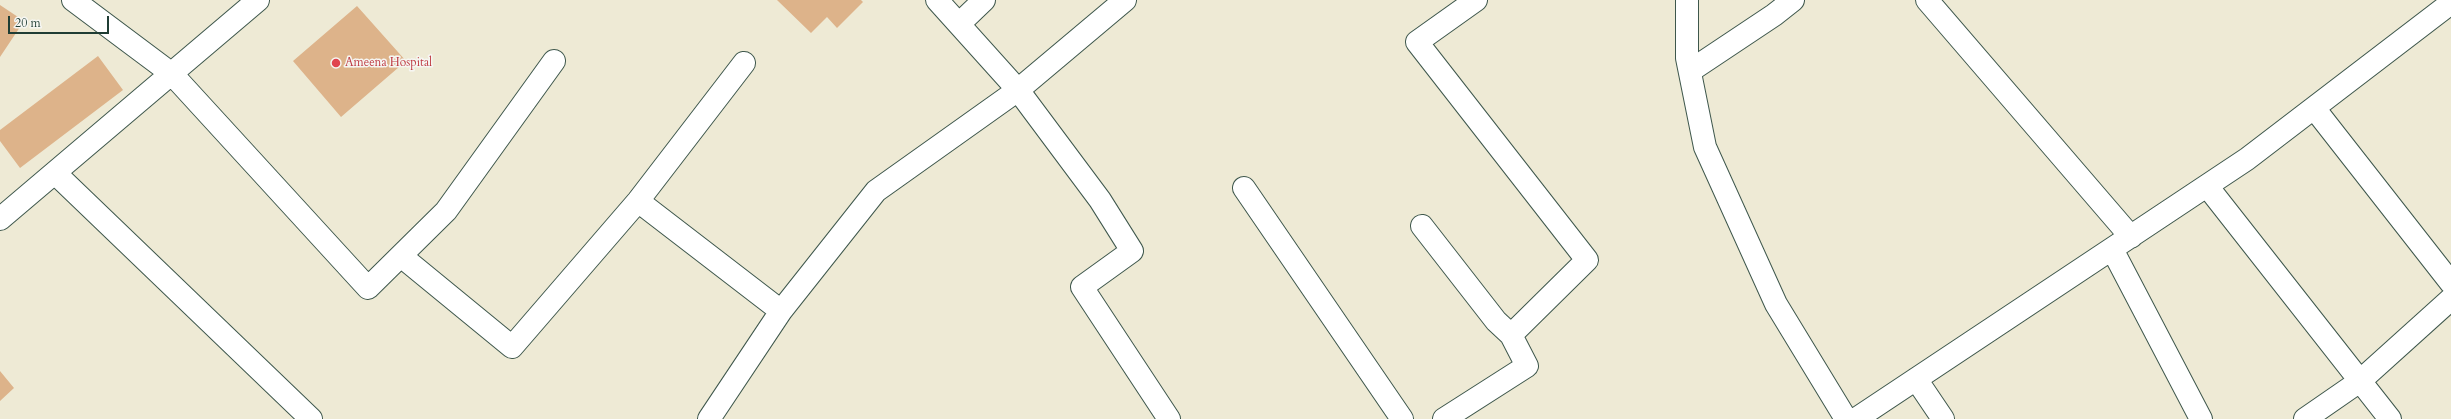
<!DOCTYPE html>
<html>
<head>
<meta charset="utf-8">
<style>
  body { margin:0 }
  #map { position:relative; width:2451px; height:419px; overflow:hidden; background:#eeead5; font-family:Cardo,serif }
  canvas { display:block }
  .scale { position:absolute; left:8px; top:16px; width:101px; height:18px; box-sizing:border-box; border:2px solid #1f3d34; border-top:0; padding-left:5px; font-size:12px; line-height:14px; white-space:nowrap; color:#1f3d34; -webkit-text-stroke:3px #f6f6f2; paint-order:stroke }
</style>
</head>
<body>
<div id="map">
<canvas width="2451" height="419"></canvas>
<div class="scale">20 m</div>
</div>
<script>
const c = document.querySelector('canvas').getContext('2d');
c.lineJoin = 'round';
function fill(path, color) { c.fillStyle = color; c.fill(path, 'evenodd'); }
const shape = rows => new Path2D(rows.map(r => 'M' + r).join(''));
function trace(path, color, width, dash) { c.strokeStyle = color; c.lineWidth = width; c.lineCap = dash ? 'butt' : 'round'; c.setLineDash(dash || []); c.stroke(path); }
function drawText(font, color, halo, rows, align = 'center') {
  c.font = font + ' Cardo,serif'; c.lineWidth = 3; c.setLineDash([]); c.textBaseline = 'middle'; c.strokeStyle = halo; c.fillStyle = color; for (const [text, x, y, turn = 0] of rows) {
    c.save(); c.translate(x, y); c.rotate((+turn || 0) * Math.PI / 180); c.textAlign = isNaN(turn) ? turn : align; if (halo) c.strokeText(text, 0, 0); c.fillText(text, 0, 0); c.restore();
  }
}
const building = shape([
  [777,0,861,0,863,2,837,28,827,17,811,33],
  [0,5,24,21,0,57],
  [357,6,406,61,341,117,293,61],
  [98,56,123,90,20,168,0,141,0,130],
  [0,371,14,388,0,401]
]);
const minor = shape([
  [73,0,172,74,368,288,446,211,554,61],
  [937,0,1018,90,1100,200,1132,251,1082,287,1169,419],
  [1687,0,1687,58,1705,147,1776,304,1846,419],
  [1927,0,2131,237],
  [959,24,984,0],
  [1690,71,1774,15,1793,0],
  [2314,108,2451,283],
  [55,173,311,419],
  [2207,186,2390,419],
  [1244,188,1402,419],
  [638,201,781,311],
  [0,219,258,0],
  [1422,226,1496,321,1511,335,1587,260,1417,42,1476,0],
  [2112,249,2201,419],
  [401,256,512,347,638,201,744,63],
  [1916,379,1943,419],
  [709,419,781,311,876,191,1018,90,1125,0],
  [1444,419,1527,366,1511,335],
  [1856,419,2247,159,2451,3],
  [2305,419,2360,381,2451,299]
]);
const markers = [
  [336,63,5,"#e0444e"]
];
const healthNames = [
  ["Ameena Hospital",345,63]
];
fill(building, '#ddb38a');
trace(minor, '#3e574c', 24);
trace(minor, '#fff', 22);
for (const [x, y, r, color] of markers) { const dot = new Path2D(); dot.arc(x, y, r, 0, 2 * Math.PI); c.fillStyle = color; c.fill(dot); trace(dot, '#f6f6f2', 1.5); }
drawText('12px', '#be3a42', '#f6f6f2', healthNames, 'left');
</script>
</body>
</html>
